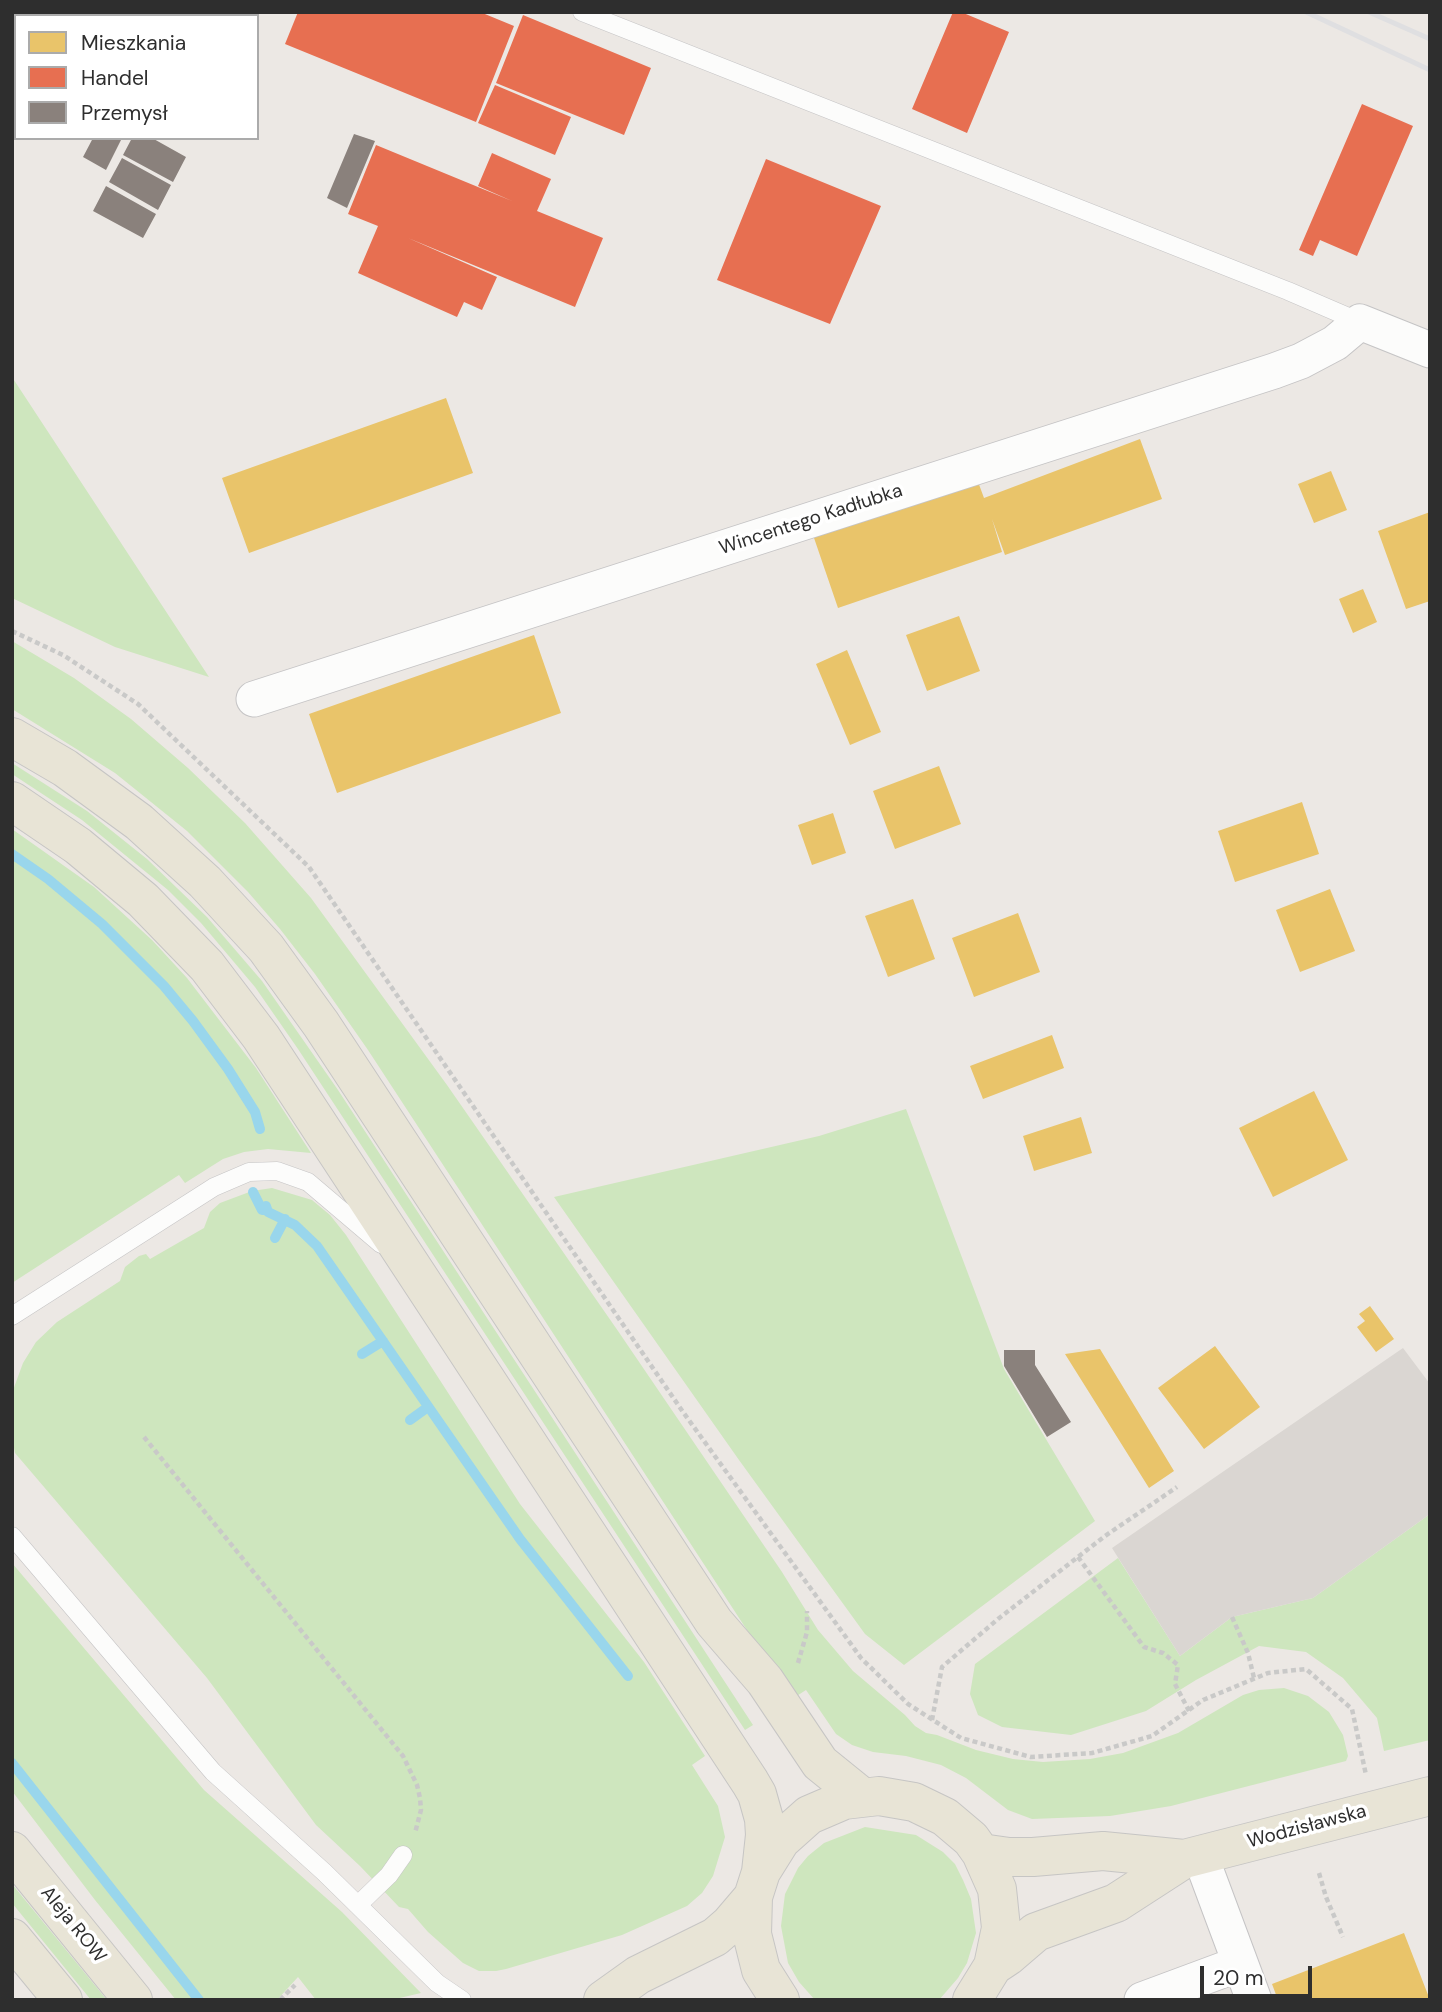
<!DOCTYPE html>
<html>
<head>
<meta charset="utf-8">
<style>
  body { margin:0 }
  #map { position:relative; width:1442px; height:2012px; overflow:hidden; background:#ece8e4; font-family:"DM Sans",sans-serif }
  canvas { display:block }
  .frame { position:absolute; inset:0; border:14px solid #2e2e2e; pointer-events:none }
  .legend { position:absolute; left:14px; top:14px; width:245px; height:126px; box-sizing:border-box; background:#fff; border:2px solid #ababab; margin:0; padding:9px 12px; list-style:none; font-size:21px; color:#2e2e2e }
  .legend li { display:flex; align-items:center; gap:14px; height:35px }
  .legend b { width:35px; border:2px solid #ababab }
  .scale { position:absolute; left:1200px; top:1966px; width:112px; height:32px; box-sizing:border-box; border:4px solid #2e2e2e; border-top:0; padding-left:9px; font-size:21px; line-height:24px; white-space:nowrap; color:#2e2e2e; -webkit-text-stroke:5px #fff; paint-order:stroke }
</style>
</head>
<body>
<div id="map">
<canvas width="1442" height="2012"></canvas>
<div class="frame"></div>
<ul class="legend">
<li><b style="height:19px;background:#e9c46a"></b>Mieszkania</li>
<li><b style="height:19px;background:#e76f51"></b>Handel</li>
<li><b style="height:19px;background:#8a817c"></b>Przemysł</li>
</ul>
<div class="scale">20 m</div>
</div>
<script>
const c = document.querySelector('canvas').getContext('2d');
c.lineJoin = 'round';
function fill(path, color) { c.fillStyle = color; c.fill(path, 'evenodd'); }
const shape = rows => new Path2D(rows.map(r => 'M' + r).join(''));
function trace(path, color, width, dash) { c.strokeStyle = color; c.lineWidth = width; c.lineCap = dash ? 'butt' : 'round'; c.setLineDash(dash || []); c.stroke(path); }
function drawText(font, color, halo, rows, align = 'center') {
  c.font = font + ' "DM Sans",sans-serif'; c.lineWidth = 7; c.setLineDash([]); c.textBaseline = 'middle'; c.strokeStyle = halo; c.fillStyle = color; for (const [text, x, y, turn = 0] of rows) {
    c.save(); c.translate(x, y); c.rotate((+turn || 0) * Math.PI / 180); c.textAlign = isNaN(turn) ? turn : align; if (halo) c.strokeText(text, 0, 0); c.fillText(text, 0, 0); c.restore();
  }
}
const green = shape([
  [12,377,209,677,115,647,12,598],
  [12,641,74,678,131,719,188,768,245,823,311,898,447,1085,618,1331,782,1572,818,1630,853,1671,905,1715,915,1726,926,1733,937,1735,976,1750,1013,1759,1043,1762,1090,1759,1123,1753,1178,1733,1243,1695,1259,1690,1284,1688,1308,1696,1329,1712,1343,1735,1348,1756,1346,1761,1171,1806,1110,1816,1032,1819,1008,1810,966,1778,941,1765,906,1756,873,1752,852,1745,836,1734,806,1690,792,1699,368,1050,315,974,280,929,248,892,187,831,115,773,12,709],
  [12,763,87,811,147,859,207,917,262,981,338,1090,753,1725,745,1730,298,1049,255,987,201,923,168,890,82,820,12,774],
  [12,829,94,887,152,940,187,978,256,1068,311,1153,268,1149,244,1152,223,1159,185,1183,179,1175,12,1283],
  [906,1109,1004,1369,1095,1521,904,1665,865,1634,739,1460,554,1197,819,1136],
  [272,1188,312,1200,330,1215,346,1235,520,1504,644,1662,705,1756,692,1765,718,1806,725,1837,713,1876,702,1893,687,1906,622,1935,506,1969,496,1971,479,1971,463,1963,428,1932,408,1909,399,1907,360,1866,316,1825,207,1678,15,1453,12,1437,12,1393,23,1363,36,1342,57,1322,120,1281,125,1267,139,1256,146,1254,150,1259,204,1228,210,1212,220,1203,252,1191],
  [1430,1514,1430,1740,1384,1751,1377,1718,1343,1678,1306,1652,1259,1646,1196,1680,1146,1711,1071,1735,1002,1727,978,1715,970,1694,975,1664,1118,1558,1180,1656,1232,1617,1313,1598],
  [12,1563,204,1790,342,1912,421,1993,391,2000,316,2000,298,1977,277,2000,176,2000,95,1900,12,1791],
  [865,1827,916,1835,943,1852,955,1864,963,1880,971,1899,976,1933,967,1963,958,1978,939,2000,815,2000,799,1982,788,1963,781,1926,785,1894,798,1868,808,1856,824,1843],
  [12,1884,107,2000,91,2000,12,1903]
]);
const plaza = shape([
  [1403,1348,1430,1384,1430,1514,1313,1598,1232,1617,1180,1656,1112,1548]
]);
const homes = shape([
  [446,398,473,473,249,553,222,478],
  [1140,439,1162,499,1005,555,992,519,1002,552,838,608,813,535,977,479,984,498],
  [1331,471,1347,510,1314,523,1298,484],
  [1430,512,1430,601,1406,609,1378,531],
  [1363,589,1377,622,1353,633,1339,599],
  [959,616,980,671,927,691,906,635],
  [534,635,561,713,337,793,309,714],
  [847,650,881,732,850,745,816,664],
  [939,766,961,824,895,849,873,791],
  [1302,802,1319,854,1235,882,1218,831],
  [833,813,846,853,812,865,798,825],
  [1330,889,1355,951,1300,972,1276,910],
  [913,899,935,959,888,977,865,916],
  [1018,913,1040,972,974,997,952,938],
  [1052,1035,1064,1068,983,1099,970,1066],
  [1314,1091,1348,1160,1273,1197,1239,1128],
  [1081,1117,1092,1153,1034,1171,1023,1136],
  [1370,1306,1394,1339,1376,1352,1357,1327,1365,1321,1359,1314],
  [1215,1346,1260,1407,1204,1449,1158,1388],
  [1100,1349,1174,1471,1149,1488,1065,1354],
  [1404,1933,1430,2000,1278,2000,1272,1984]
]);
const shops = shape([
  [142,12,259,12,258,16,141,16],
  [298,12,480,12,514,26,476,122,285,44],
  [953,12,961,12,1009,32,967,133,912,109],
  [523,15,651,68,624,135,496,83],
  [495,85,571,117,555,155,478,123],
  [1362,104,1413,126,1357,256,1320,240,1313,256,1299,250],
  [376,145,512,201,478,186,492,153,551,179,537,211,603,238,575,307,408,238,497,277,482,310,464,302,457,317,358,273,378,226,348,214],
  [766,159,881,206,830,324,717,280]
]);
const industry = shape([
  [354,134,375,141,347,208,327,198],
  [93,138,122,138,106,170,83,157],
  [132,138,152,138,186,157,173,182,123,155],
  [122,158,171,185,158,210,109,182],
  [106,186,156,214,143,238,93,211],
  [1004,1350,1035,1350,1035,1365,1071,1422,1047,1437,1004,1366]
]);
const stream = shape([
  [12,854,48,879,102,924,164,986,193,1021,228,1069,255,1112,260,1129],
  [253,1192,262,1210,266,1210],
  [266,1206,268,1212,295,1225,317,1246,520,1539,628,1676],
  [275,1238,285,1219],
  [362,1354,383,1341],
  [410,1420,428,1407],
  [12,1763,199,2000]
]);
const path = shape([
  [12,631,63,655,138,704,309,867,683,1412,861,1658,908,1704,961,1738,1031,1757,1092,1753,1152,1736,1203,1700,1268,1673,1306,1669,1352,1709,1366,1775],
  [144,1437,403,1756,417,1785,420,1798,421,1810,415,1833],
  [1078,1557,1144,1647,1163,1653,1178,1665,1175,1684,1189,1711],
  [1232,1617,1248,1653,1254,1678],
  [798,1663,807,1632,807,1611],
  [932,1720,942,1667,998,1619,1105,1536,1177,1487],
  [1319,1873,1326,1897,1343,1937],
  [280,2000,295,1985]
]);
const lane = shape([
  [582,12,1288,291,1360,322],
  [12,1316,214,1187,249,1172,277,1171,308,1182,381,1244],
  [12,1536,213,1772,324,1872,437,1983,462,2000],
  [358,1905,389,1875,403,1855]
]);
const street = shape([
  [254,699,1274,371,1301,361,1335,343,1360,322,1430,350],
  [1200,1855,1254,2000],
  [1142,2000,1239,1964]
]);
const primary = shape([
  [12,737,65,768,139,822,205,882,266,948,321,1024,714,1622,765,1681,820,1763,862,1797],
  [12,801,78,846,143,900,207,966,261,1037,750,1782,757,1794,764,1819,765,1835,761,1872],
  [12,1851,133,2000],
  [981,1853,1009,1857,1033,1857,1103,1851,1184,1859],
  [12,1938,63,2000],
  [993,1966,1008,1956,1036,1932,1116,1903,1184,1859,1430,1796],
  [603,2000,638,1975,715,1937,730,1924,753,1897],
  [780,2000,761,1970,752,1934,753,1897,761,1872,781,1840,809,1815,844,1800,879,1796,914,1802,945,1817,971,1839,981,1853,997,1889,1001,1928,993,1966,972,2000]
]);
const rail = shape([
  [1306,12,1430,70],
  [1369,12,1430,39]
]);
const streetNames = [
  ["Wincentego Kadłubka",811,520,-18],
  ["Wodzisławska",1307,1827,-15],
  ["Aleja ROW",73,1925,51]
];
fill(green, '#cee6be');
fill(plaza, '#dad6d2');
fill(homes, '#e9c46a');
fill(shops, '#e76f51');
fill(industry, '#8a817c');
trace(stream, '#99d6ec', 10);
trace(lane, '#c5c4c5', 19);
trace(street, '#c5c4c5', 37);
trace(primary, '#c6c5c4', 40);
trace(path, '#c9c9c8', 4.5, [5, 3.5]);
trace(lane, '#fcfcfb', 18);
trace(street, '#fcfcfb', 35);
trace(primary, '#e8e4d6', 38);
trace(rail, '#dfdfe1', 5);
drawText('19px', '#2e2e2e', '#fff', streetNames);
</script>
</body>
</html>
